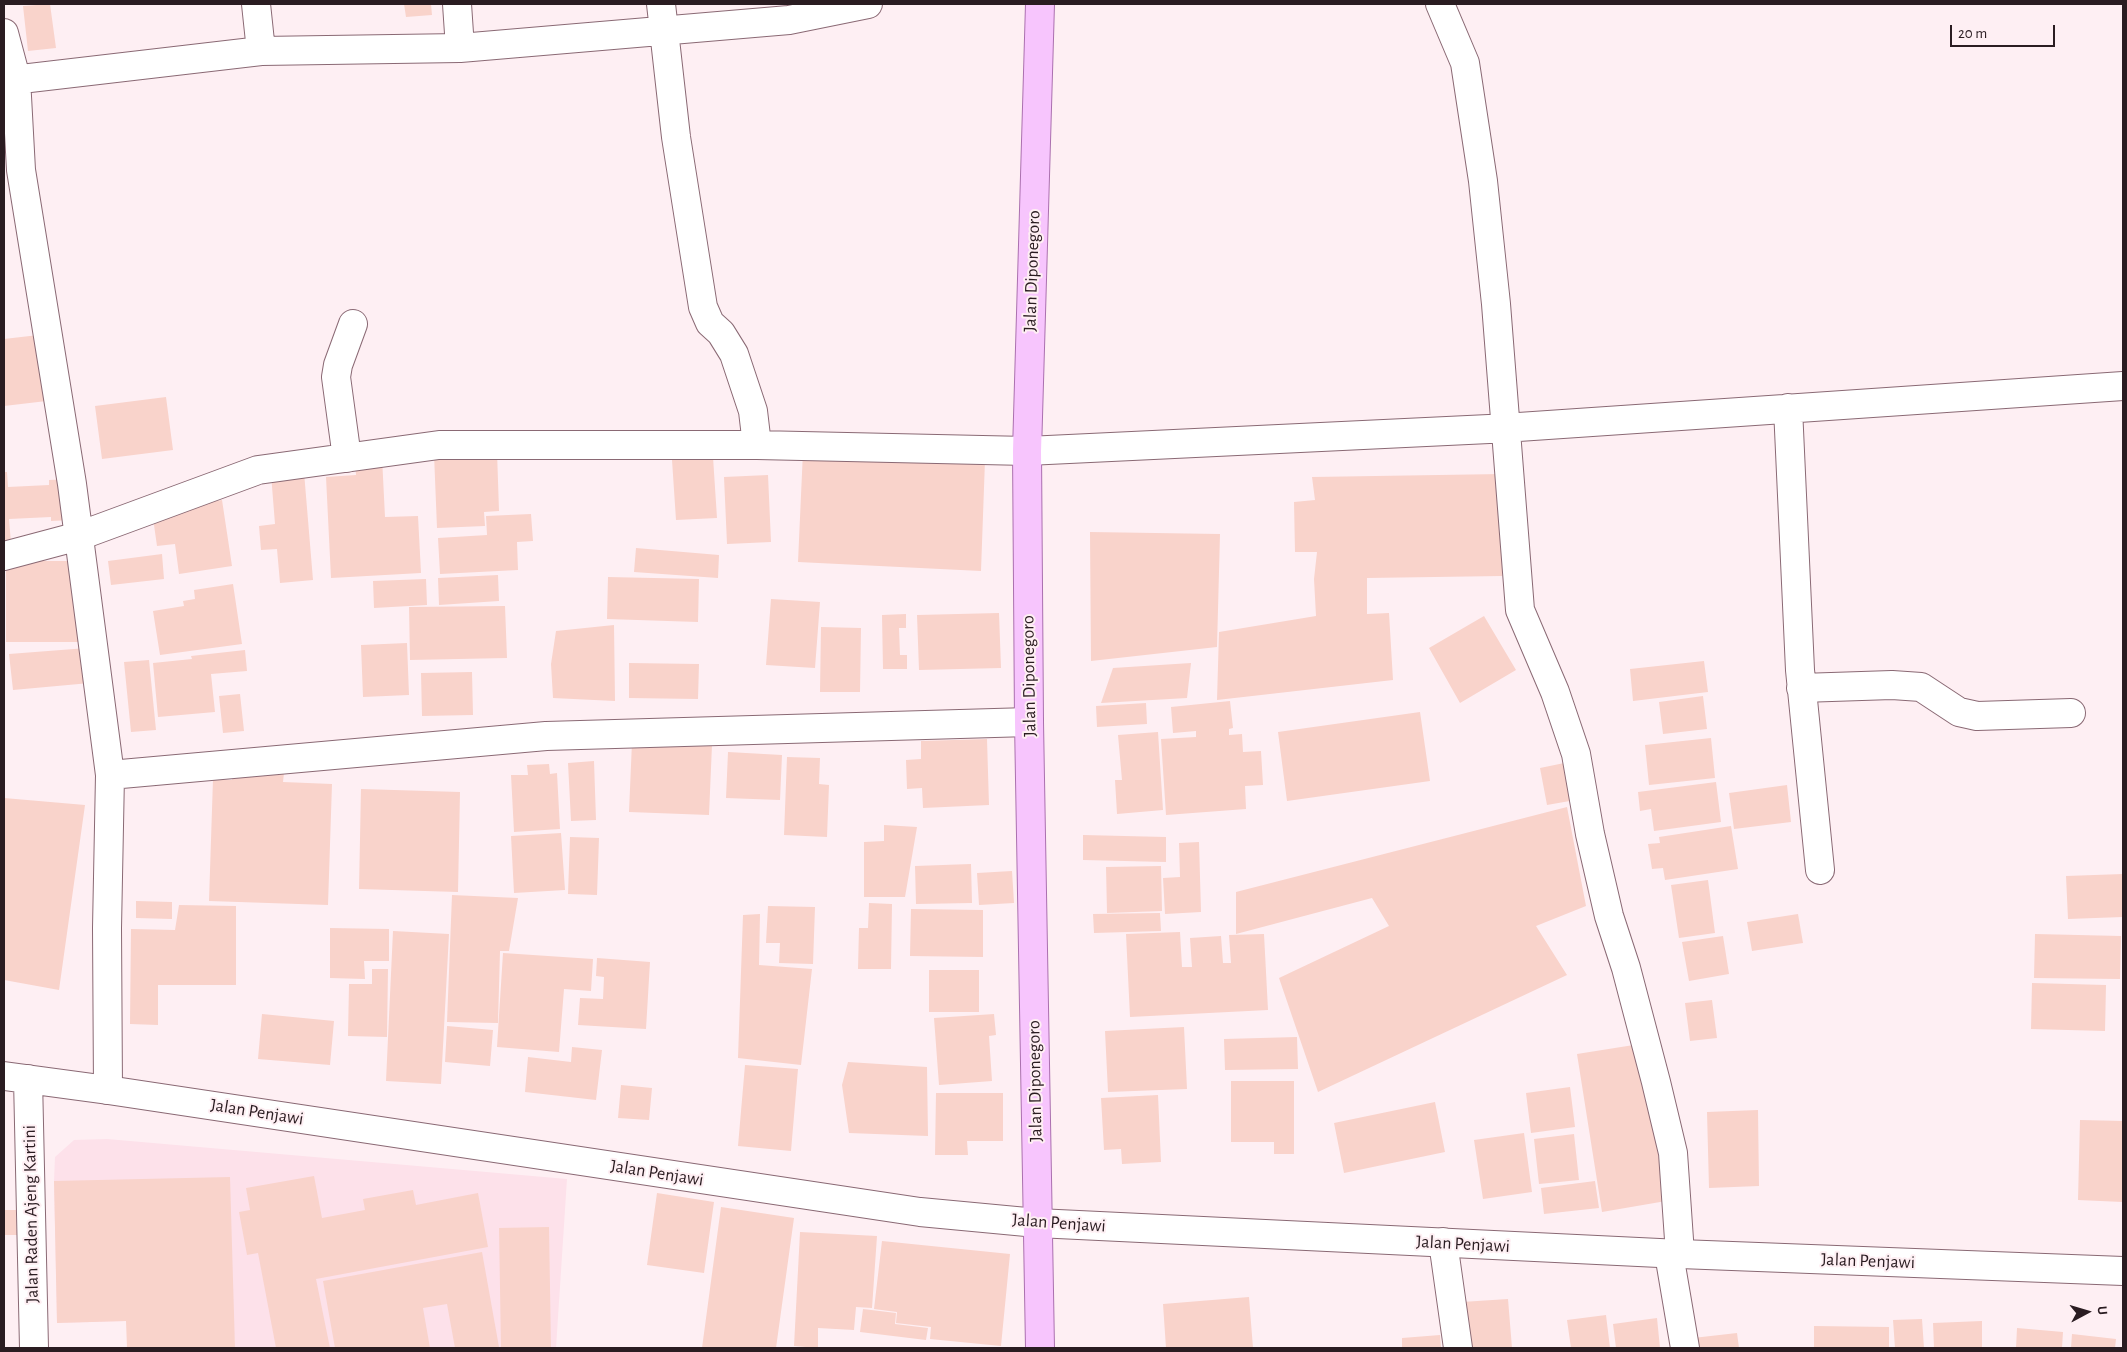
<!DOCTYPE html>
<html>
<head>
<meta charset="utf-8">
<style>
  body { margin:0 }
  #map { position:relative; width:2127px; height:1352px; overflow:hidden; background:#feeff3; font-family:"Alegreya Sans",sans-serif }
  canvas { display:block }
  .frame { position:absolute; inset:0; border:5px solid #2a1c21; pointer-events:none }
  .north { position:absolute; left:2062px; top:1287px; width:50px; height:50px; -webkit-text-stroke:4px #feeff3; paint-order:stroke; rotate:84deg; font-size:14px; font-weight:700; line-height:20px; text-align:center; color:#2a1c21 }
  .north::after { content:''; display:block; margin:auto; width:18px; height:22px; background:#2a1c21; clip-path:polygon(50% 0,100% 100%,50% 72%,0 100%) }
  .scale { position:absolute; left:1950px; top:25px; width:105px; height:22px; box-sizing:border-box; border:2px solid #2a1c21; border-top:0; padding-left:6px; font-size:15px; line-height:18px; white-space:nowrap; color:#2a1c21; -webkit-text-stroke:4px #feeff3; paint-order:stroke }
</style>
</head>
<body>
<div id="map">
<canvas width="2127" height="1352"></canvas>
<div class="frame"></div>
<div class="north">U</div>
<div class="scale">20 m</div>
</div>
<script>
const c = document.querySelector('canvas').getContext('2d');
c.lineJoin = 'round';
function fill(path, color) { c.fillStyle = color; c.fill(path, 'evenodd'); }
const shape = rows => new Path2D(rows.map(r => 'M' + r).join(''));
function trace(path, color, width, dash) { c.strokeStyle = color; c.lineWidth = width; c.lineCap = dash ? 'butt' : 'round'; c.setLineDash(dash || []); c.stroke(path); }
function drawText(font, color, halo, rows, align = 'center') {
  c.font = font + ' "Alegreya Sans",sans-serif'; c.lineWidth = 4; c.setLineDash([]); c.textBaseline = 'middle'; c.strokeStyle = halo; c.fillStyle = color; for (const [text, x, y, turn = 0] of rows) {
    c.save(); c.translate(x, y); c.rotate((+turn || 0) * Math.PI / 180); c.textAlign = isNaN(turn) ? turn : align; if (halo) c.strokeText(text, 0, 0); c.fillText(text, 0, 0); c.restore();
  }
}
const built = shape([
  [107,1139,567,1179,556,1348,235,1348,233,1318,57,1323,54,1181,55,1157,74,1140]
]);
const building = shape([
  [50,4,56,48,28,51,23,6],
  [404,4,431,4,432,15,406,17],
  [47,334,55,400,4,406,4,339],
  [166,397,173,450,102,459,95,406],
  [497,451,499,511,484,512,485,526,437,528,434,454],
  [803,451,985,460,981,571,798,562],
  [382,457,385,517,418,516,421,573,331,578,326,477,356,475,355,459],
  [713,457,717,518,676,520,672,460],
  [4,472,7,472,8,487,49,485,49,480,71,479,73,520,51,521,51,517,9,519,11,543,4,543],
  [304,472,313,580,280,583,277,549,261,550,259,526,275,524,271,474],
  [1502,474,1502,576,1367,578,1367,614,1389,613,1393,680,1217,700,1219,632,1316,616,1314,579,1317,552,1295,552,1294,502,1315,500,1312,477],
  [768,475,771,542,727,544,724,477],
  [222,500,232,566,179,574,175,544,157,546,152,511],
  [531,514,533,541,517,542,518,570,440,574,438,538,487,535,486,516],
  [1090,532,1220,534,1217,647,1091,661],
  [636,548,719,555,718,578,634,572],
  [162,554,164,579,111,585,108,561],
  [6,561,80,561,80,642,6,642],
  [498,575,499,601,439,605,438,578],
  [608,577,699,579,698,622,607,619],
  [426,579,427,605,374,608,373,581],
  [233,584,242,644,160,655,153,611,184,606,183,601,195,599,194,590],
  [771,599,820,602,815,668,766,665],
  [505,606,507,658,410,660,409,607],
  [999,613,1001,668,919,670,917,615],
  [906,614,906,628,899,628,900,655,907,655,907,669,883,669,882,615],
  [1484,616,1516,670,1460,703,1429,648],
  [614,625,615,701,553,698,551,664,556,631],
  [821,627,861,628,860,692,820,692],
  [407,643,409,695,363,697,361,645],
  [87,648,90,683,13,690,9,654],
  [245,650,247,671,211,674,215,712,158,717,153,663,192,659,191,656],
  [149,660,156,730,131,732,124,662],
  [1704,661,1708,692,1633,701,1630,669],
  [629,663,699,664,698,699,629,698],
  [1191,663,1187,698,1101,703,1113,668],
  [472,672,473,715,422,716,421,673],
  [240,694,244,731,223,733,219,696],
  [1703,696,1707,729,1663,734,1659,702],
  [1230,701,1233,728,1229,729,1229,735,1242,734,1243,752,1261,751,1263,785,1245,786,1246,809,1166,815,1161,739,1196,737,1196,731,1173,733,1171,707],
  [1146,703,1147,724,1097,727,1096,706],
  [1420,712,1430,781,1287,801,1278,732],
  [1158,732,1163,810,1117,814,1115,780,1122,780,1118,735],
  [1711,738,1715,778,1649,785,1645,745],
  [987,739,989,805,923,808,922,788,907,789,906,760,921,759,921,741],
  [632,742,712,745,709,815,629,812],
  [728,752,782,755,780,800,726,798],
  [787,757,820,758,819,784,829,785,827,837,784,835],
  [594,761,596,820,571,821,568,763],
  [1574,761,1581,799,1547,805,1540,768],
  [549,764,550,774,557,773,560,829,514,832,511,775,528,775,527,765],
  [233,772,284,773,283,782,332,784,328,905,209,901,213,779,232,780],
  [1716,782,1721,822,1654,831,1651,809,1640,811,1638,792],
  [1787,785,1791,822,1734,829,1729,793],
  [361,789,460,792,458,892,359,889],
  [4,798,85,805,59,990,4,980],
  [1567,807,1586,906,1536,926,1567,975,1318,1092,1279,978,1389,926,1372,898,1236,934,1236,892],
  [884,825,917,827,905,897,864,897,864,842,884,841],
  [1731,826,1738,869,1665,880,1663,868,1652,869,1648,844,1660,843,1659,837],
  [561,833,565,890,514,893,511,836],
  [1083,835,1166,837,1166,862,1083,860],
  [570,837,599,838,597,895,568,894],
  [1199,842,1201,912,1165,914,1163,878,1180,877,1179,843],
  [971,864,972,903,916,904,915,866],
  [1161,866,1162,911,1107,913,1106,867],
  [1012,871,1014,903,979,905,977,873],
  [2123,874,2123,917,2068,919,2066,876],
  [1708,880,1715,933,1679,938,1671,885],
  [452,895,518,898,509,951,500,951,498,1023,447,1022],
  [136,901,172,902,172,919,136,918],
  [869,903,892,904,891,969,858,969,859,928,868,928],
  [179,905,236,906,236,985,158,985,158,1025,130,1024,131,929,175,930],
  [768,906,815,907,813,964,779,963,780,943,766,943],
  [911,909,983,910,983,957,910,956],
  [1160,913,1161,931,1094,933,1093,914],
  [760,914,759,965,812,969,801,1065,738,1058,743,915],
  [1798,914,1803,943,1752,951,1747,922],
  [330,928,389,929,389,961,364,961,365,979,330,978],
  [393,931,449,934,441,1084,386,1081],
  [1180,932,1182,967,1192,967,1190,938,1221,936,1223,963,1231,963,1229,935,1264,934,1268,1010,1130,1017,1126,934],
  [2035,934,2121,936,2120,979,2034,978],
  [1723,936,1729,974,1689,981,1682,942],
  [503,953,593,959,591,991,564,989,559,1052,497,1047],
  [597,958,650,962,646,1029,578,1025,580,998,603,999,604,977,596,976],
  [372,969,388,969,387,1037,348,1036,349,984,372,984],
  [929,970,979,970,979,1012,929,1012],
  [2032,983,2106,985,2105,1031,2031,1029],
  [1712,1000,1717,1038,1690,1041,1685,1003],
  [262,1014,334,1021,330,1065,258,1059],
  [994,1014,996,1035,989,1036,992,1081,939,1085,934,1018],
  [447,1026,493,1030,490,1066,445,1062],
  [1184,1027,1187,1089,1108,1092,1105,1031],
  [1297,1037,1298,1069,1225,1070,1224,1039],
  [1640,1044,1666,1201,1602,1212,1577,1054],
  [572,1047,602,1050,596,1100,525,1092,528,1057,571,1062],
  [848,1062,927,1067,928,1136,849,1133,842,1085],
  [745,1065,798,1069,791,1151,738,1146],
  [1231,1081,1294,1081,1294,1154,1274,1154,1274,1142,1231,1142],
  [621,1085,652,1088,649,1120,618,1118],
  [1570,1087,1575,1127,1531,1133,1526,1093],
  [936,1093,1003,1093,1003,1141,967,1141,968,1155,935,1155],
  [1158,1095,1161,1162,1122,1164,1121,1149,1104,1150,1101,1098],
  [1435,1102,1445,1152,1344,1173,1334,1123],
  [1758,1110,1759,1186,1709,1188,1707,1112],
  [2080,1120,2123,1121,2123,1202,2078,1200],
  [1524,1133,1532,1192,1483,1199,1474,1140],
  [1574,1134,1579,1180,1539,1184,1534,1139],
  [314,1176,322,1218,365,1210,363,1199,413,1190,416,1205,478,1193,488,1247,316,1279,330,1348,276,1348,258,1253,247,1255,239,1212,250,1210,246,1188],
  [230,1177,235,1348,127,1348,126,1321,57,1323,54,1181],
  [1595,1181,1599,1208,1544,1214,1541,1188],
  [657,1193,714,1202,704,1273,647,1265],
  [721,1207,794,1218,776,1348,702,1348],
  [4,1210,16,1210,17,1235,4,1235],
  [549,1227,551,1348,501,1348,499,1228],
  [800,1232,877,1236,872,1308,856,1307,854,1330,818,1328,818,1348,794,1346],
  [882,1241,1010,1254,1001,1346,930,1339,931,1327,896,1323,897,1312,874,1309],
  [482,1252,499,1347,455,1348,447,1304,423,1308,430,1348,335,1348,323,1281],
  [1249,1297,1253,1348,1166,1348,1163,1304],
  [1508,1299,1512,1348,1466,1348,1462,1302],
  [863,1309,896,1313,895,1324,928,1328,926,1340,860,1332],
  [1606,1315,1610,1348,1571,1348,1567,1320],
  [1657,1318,1660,1348,1616,1348,1613,1324],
  [1922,1319,1924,1348,1895,1348,1893,1320],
  [1982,1321,1982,1348,1934,1348,1933,1323],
  [1814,1326,1889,1327,1889,1348,1814,1348],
  [2017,1328,2063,1332,2062,1348,2016,1348],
  [1737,1333,1739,1348,1694,1348,1693,1338],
  [2072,1334,2116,1339,2115,1348,2071,1348],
  [1440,1335,1441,1348,1402,1348,1402,1338]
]);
const minor = shape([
  [256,4,261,51],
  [457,4,460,48],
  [661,4,676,137,703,307,710,323,721,333,734,354,753,411,757,445],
  [1440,4,1465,63,1483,181,1496,304,1520,610,1555,692,1576,754,1590,834,1609,916,1626,968,1656,1082,1673,1153,1680,1254],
  [4,33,16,78,21,170,72,484,110,775,107,928,108,1090],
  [4,81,261,51,460,48,789,20,868,4],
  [1788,408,1800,670,1820,870],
  [347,458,336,377,338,365,353,324],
  [4,556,79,536,258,470,439,445,757,445,1027,451,1489,429,2123,386],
  [1801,688,1892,685,1921,687,1959,712,1977,716,2071,713],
  [110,775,546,736,1029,722],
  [1443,1242,1458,1348],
  [1669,1254,1685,1348]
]);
const tertiary = shape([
  [4,1076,108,1090,920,1212,1037,1223,1680,1254,2123,1271],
  [28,1079,34,1348]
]);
const primary = shape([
  [1040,1348,1029,722,1027,451,1040,4]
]);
const streetNames = [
  ["Jalan Diponegoro",1032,271,-88],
  ["Jalan Diponegoro",1029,676,-91],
  ["Jalan Diponegoro",1035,1081,-91],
  ["Jalan Penjawi",257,1112,9],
  ["Jalan Penjawi",657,1173,9],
  ["Jalan Raden Ajeng Kartini",31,1214,-91],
  ["Jalan Penjawi",1059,1223,4],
  ["Jalan Penjawi",1463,1244,3],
  ["Jalan Penjawi",1868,1261,2]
];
fill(built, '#fde1ea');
fill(building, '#f9d3cb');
trace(minor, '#8a6974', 30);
trace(tertiary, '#8a6974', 30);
trace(primary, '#ab70af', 30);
trace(minor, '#fff', 28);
trace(tertiary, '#fff', 28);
trace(primary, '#f7c5fd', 28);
drawText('18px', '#2a1c21', '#feeff3', streetNames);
</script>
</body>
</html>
